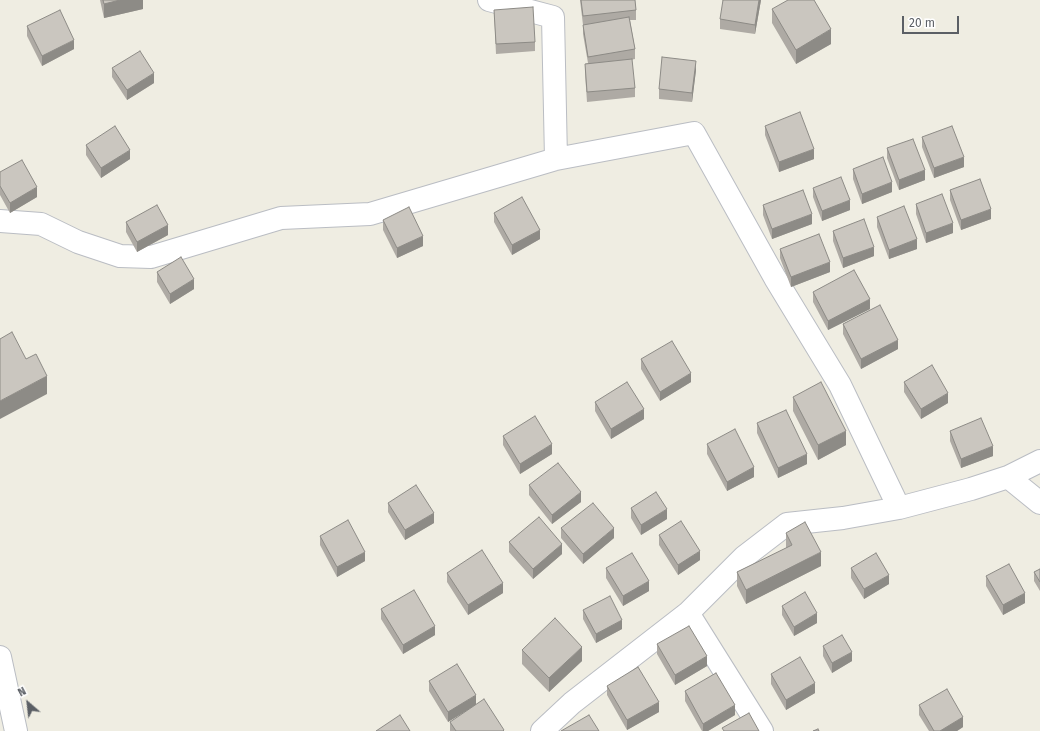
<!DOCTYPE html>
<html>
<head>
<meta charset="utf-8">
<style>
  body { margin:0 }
  #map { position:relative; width:1040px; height:731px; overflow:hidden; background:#efede2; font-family:"Fira Sans",sans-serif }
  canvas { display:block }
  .north { position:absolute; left:8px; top:683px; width:40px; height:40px; -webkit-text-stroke:3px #fff; paint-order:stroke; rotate:332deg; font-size:11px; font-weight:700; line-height:16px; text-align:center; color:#5b5f65 }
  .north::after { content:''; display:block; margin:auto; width:14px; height:18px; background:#5b5f65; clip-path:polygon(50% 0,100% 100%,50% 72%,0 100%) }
  .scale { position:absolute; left:902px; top:16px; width:57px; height:18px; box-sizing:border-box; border:2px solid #5b5f65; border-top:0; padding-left:5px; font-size:12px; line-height:14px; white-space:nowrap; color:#5b5f65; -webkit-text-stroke:3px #fff; paint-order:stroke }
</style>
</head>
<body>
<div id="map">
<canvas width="1040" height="731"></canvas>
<div class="north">N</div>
<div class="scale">20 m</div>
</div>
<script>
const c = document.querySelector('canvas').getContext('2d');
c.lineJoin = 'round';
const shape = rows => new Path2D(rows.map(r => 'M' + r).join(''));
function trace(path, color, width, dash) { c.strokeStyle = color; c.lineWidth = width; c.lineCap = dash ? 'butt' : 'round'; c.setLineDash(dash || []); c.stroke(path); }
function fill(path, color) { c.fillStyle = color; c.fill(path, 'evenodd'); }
const minor = shape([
  [489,0,553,17,556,159],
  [0,221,41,224,78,242,120,256,151,257,281,218,370,214,556,159,694,133,775,278,840,385,899,508],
  [1008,477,1040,503],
  [688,613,762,731],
  [0,657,16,731],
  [542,731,572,703,688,613,744,557,787,524,843,518,899,508,971,489,1008,477,1040,461]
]);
const wall = shape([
  [100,0,143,0,143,9,104,18],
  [580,0,635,0,636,10,636,20,630,20,635,49,635,59,630,60,635,88,635,97,587,102,585,73,585,64,588,63,583,34,583,25],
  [761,0,755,34,720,29,720,19],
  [772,9,831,44,796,64,772,23],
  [494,10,535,42,535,51,496,54],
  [27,26,74,49,42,66,27,36],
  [112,68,154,83,127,100,112,77],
  [696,70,692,102,659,99,659,89],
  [765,126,814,159,779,172,765,135],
  [922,137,964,167,934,178,922,147],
  [86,145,130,159,101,178,86,155],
  [887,148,925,180,899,190,887,158],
  [853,169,892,192,862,204,853,179],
  [0,172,37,197,10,213,0,195],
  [813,188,850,210,822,221,813,197],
  [950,190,991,219,961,230,950,200],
  [916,204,953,233,926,243,916,214],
  [763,205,812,224,772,239,763,215],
  [494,213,540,239,512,255,494,222],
  [877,217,917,249,889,259,877,227],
  [383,220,423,246,397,258,383,230],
  [126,222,168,235,137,252,126,232],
  [833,231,874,256,843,268,833,241],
  [780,249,830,272,791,287,780,258],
  [157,272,194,289,170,304,157,282],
  [813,292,870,309,828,330,813,302],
  [843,324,898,349,861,369,843,334],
  [641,359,691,382,660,401,641,369],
  [904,382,948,403,921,419,904,392],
  [793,397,846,445,818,460,793,411],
  [595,402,644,419,611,439,595,411],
  [757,423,807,464,778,478,757,433],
  [950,431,993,456,961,468,950,441],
  [503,436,552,454,520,474,503,445],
  [707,444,754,477,727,491,707,454],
  [529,485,581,502,552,524,529,495],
  [388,503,434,523,405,540,388,512],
  [631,508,667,519,641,535,631,518],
  [561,528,614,538,583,564,561,538],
  [786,533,821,566,746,604,737,586,737,572,786,548],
  [659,535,700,560,678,575,659,545],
  [320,536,365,561,337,577,320,545],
  [509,542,562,554,533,579,509,552],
  [606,568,649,591,623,606,606,578],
  [851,568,889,584,864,599,851,578],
  [1040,569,1040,591,1034,581,1034,572],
  [447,573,503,593,468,615,447,582],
  [986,576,1025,603,1003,615,986,586],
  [782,606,817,623,794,636,782,615],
  [381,609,435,635,403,654,381,619],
  [583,610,622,629,596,643,583,619],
  [657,644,707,666,675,685,657,654],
  [823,646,852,661,832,673,823,656],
  [522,650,582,661,549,692,522,664],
  [771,674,815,693,786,710,771,684],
  [429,681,476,705,504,731,450,731,450,722,474,706,448,722,429,691],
  [607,686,659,712,627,730,607,695],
  [685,691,735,715,708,731,702,731,685,701],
  [919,705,963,727,957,731,929,731,919,715]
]);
const shadedWall = shape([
  [120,0,143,0,143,9,104,18,104,4],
  [759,0,761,0,755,34,755,25],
  [831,29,831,44,796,64,796,50],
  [74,40,74,49,42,66,42,56],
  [696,61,696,70,692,102,692,93],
  [154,73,154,83,127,100,127,90],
  [814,149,814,159,779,172,779,162],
  [130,150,130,159,101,178,101,168],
  [964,157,964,167,934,178,934,168],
  [925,170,925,180,899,190,899,180],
  [892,182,892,192,862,204,862,194],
  [37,187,37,197,10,213,10,203],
  [850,200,850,210,822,221,822,211],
  [991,209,991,219,961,230,961,220],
  [812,214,812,224,772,239,772,229],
  [953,223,953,233,926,243,926,233],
  [168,225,168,235,137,252,137,242],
  [540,230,540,239,512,255,512,245],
  [423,236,423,246,397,258,397,248],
  [917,239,917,249,889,259,889,250],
  [874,247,874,256,843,268,843,258],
  [830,262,830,272,791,287,791,277],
  [194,279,194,289,170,304,170,294],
  [870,299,870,309,828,330,828,321],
  [898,340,898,349,861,369,861,359],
  [691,373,691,382,660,401,660,392],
  [47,376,47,394,0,419,0,401],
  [948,393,948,403,921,419,921,409],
  [644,409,644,419,611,439,611,429],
  [846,431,846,445,818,460,818,445],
  [552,444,552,454,520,474,520,464],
  [993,446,993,456,961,468,961,459],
  [807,454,807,464,778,478,778,468],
  [754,467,754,477,727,491,727,482],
  [581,492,581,502,552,524,552,515],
  [667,509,667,519,641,535,641,525],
  [434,513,434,523,405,540,405,530],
  [614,528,614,538,583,564,583,554],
  [562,544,562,554,533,579,533,569],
  [700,551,700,560,678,575,678,565],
  [365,552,365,561,337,577,337,567],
  [821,552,821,566,746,604,746,590],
  [889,575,889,584,864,599,864,589],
  [649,581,649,591,623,606,623,596],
  [503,583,503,593,468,615,468,605],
  [1025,593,1025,603,1003,615,1003,605],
  [817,613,817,623,794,636,794,627],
  [622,620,622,629,596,643,596,634],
  [435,626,435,635,403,654,403,645],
  [582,647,582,661,549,692,549,678],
  [852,652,852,661,832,673,832,663],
  [707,656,707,666,675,685,675,675],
  [815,683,815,693,786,710,786,700],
  [476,695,476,705,448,722,448,712],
  [659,702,659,712,627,730,627,720],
  [735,705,735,715,708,731,703,731,703,724],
  [963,717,963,727,957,731,940,731]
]);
const building = shape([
  [103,0,120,0,104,4,103,0],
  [581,0,635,0,636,10,583,16,581,0],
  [723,0,759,0,755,25,720,19,723,0],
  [788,0,814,0,831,29,796,50,772,9,788,0],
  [533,7,535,42,496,44,494,10,533,7],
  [60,10,74,40,42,56,27,26,60,10],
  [629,17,635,49,588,57,583,25,629,17],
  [140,51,154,73,127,90,112,68,140,51],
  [662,57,696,61,692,93,659,89,662,57],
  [632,59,635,88,587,92,585,64,632,59],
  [800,112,814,149,779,162,765,126,800,112],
  [115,126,130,150,101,168,86,145,115,126],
  [952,126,964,157,934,168,922,137,952,126],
  [913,139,925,170,899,180,887,148,913,139],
  [883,157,892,182,862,194,853,169,883,157],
  [22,160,37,187,10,203,0,186,0,172,22,160],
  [841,177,850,200,822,211,813,188,841,177],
  [980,179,991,209,961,220,950,190,980,179],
  [803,190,812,214,772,229,763,205,803,190],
  [942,194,953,223,926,233,916,204,942,194],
  [522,197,540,230,512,245,494,213,522,197],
  [157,205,168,225,137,242,126,222,157,205],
  [904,206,917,239,889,250,877,217,904,206],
  [409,207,423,236,397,248,383,220,409,207],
  [864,219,874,247,843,258,833,231,864,219],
  [819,234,830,262,791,277,780,249,819,234],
  [181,257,194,279,170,294,157,272,181,257],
  [854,270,870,299,828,321,813,292,854,270],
  [880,305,898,340,861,359,843,324,880,305],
  [12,332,26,359,36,354,47,376,0,401,0,339,12,332],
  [672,341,691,373,660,392,641,359,672,341],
  [932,365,948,393,921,409,904,382,932,365],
  [627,382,644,409,611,429,595,402,627,382],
  [821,382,846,431,818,445,793,397,821,382],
  [786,410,807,454,778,468,757,423,786,410],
  [535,416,552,444,520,464,503,436,535,416],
  [981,418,993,446,961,459,950,431,981,418],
  [735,429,754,467,727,482,707,444,735,429],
  [558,463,581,492,552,515,529,485,558,463],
  [416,485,434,513,405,530,388,503,416,485],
  [656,492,667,509,641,525,631,508,656,492],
  [593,503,614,528,583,554,561,528,593,503],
  [539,517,562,544,533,569,509,542,539,517],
  [348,520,365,552,337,567,320,536,348,520],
  [681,521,700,551,678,565,659,535,681,521],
  [805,522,821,552,746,590,737,572,792,545,786,533,805,522],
  [482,550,503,583,468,605,447,573,482,550],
  [632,553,649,581,623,596,606,568,632,553],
  [876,553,889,575,864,589,851,568,876,553],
  [1009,564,1025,593,1003,605,986,576,1009,564],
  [1040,569,1040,582,1034,572,1040,569],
  [414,590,435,626,403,645,381,609,414,590],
  [805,592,817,613,794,627,782,606,805,592],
  [610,596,622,620,596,634,583,610,610,596],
  [555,618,582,647,549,678,522,650,555,618],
  [689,626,707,656,675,675,657,644,689,626],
  [842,635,852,652,832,663,823,646,842,635],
  [800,657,815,683,786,700,771,674,800,657],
  [457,664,476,695,448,712,429,681,457,664],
  [638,667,659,702,627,720,607,686,638,667],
  [716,673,735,705,703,724,685,691,716,673],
  [947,689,963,717,940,731,934,731,919,705,947,689],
  [484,699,504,730,503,731,456,731,450,722,484,699],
  [749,713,759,731,724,731,722,728,749,713],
  [400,715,410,731,376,731,400,715],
  [589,715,599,731,561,731,589,715],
  [818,729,819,731,813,731,818,729]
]);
trace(minor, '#babdc3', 24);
trace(minor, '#fff', 22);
fill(wall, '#aeaaa4');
fill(shadedWall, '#8d8b86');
fill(building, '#cac6bf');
trace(building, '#8d8b86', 1);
</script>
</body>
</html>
